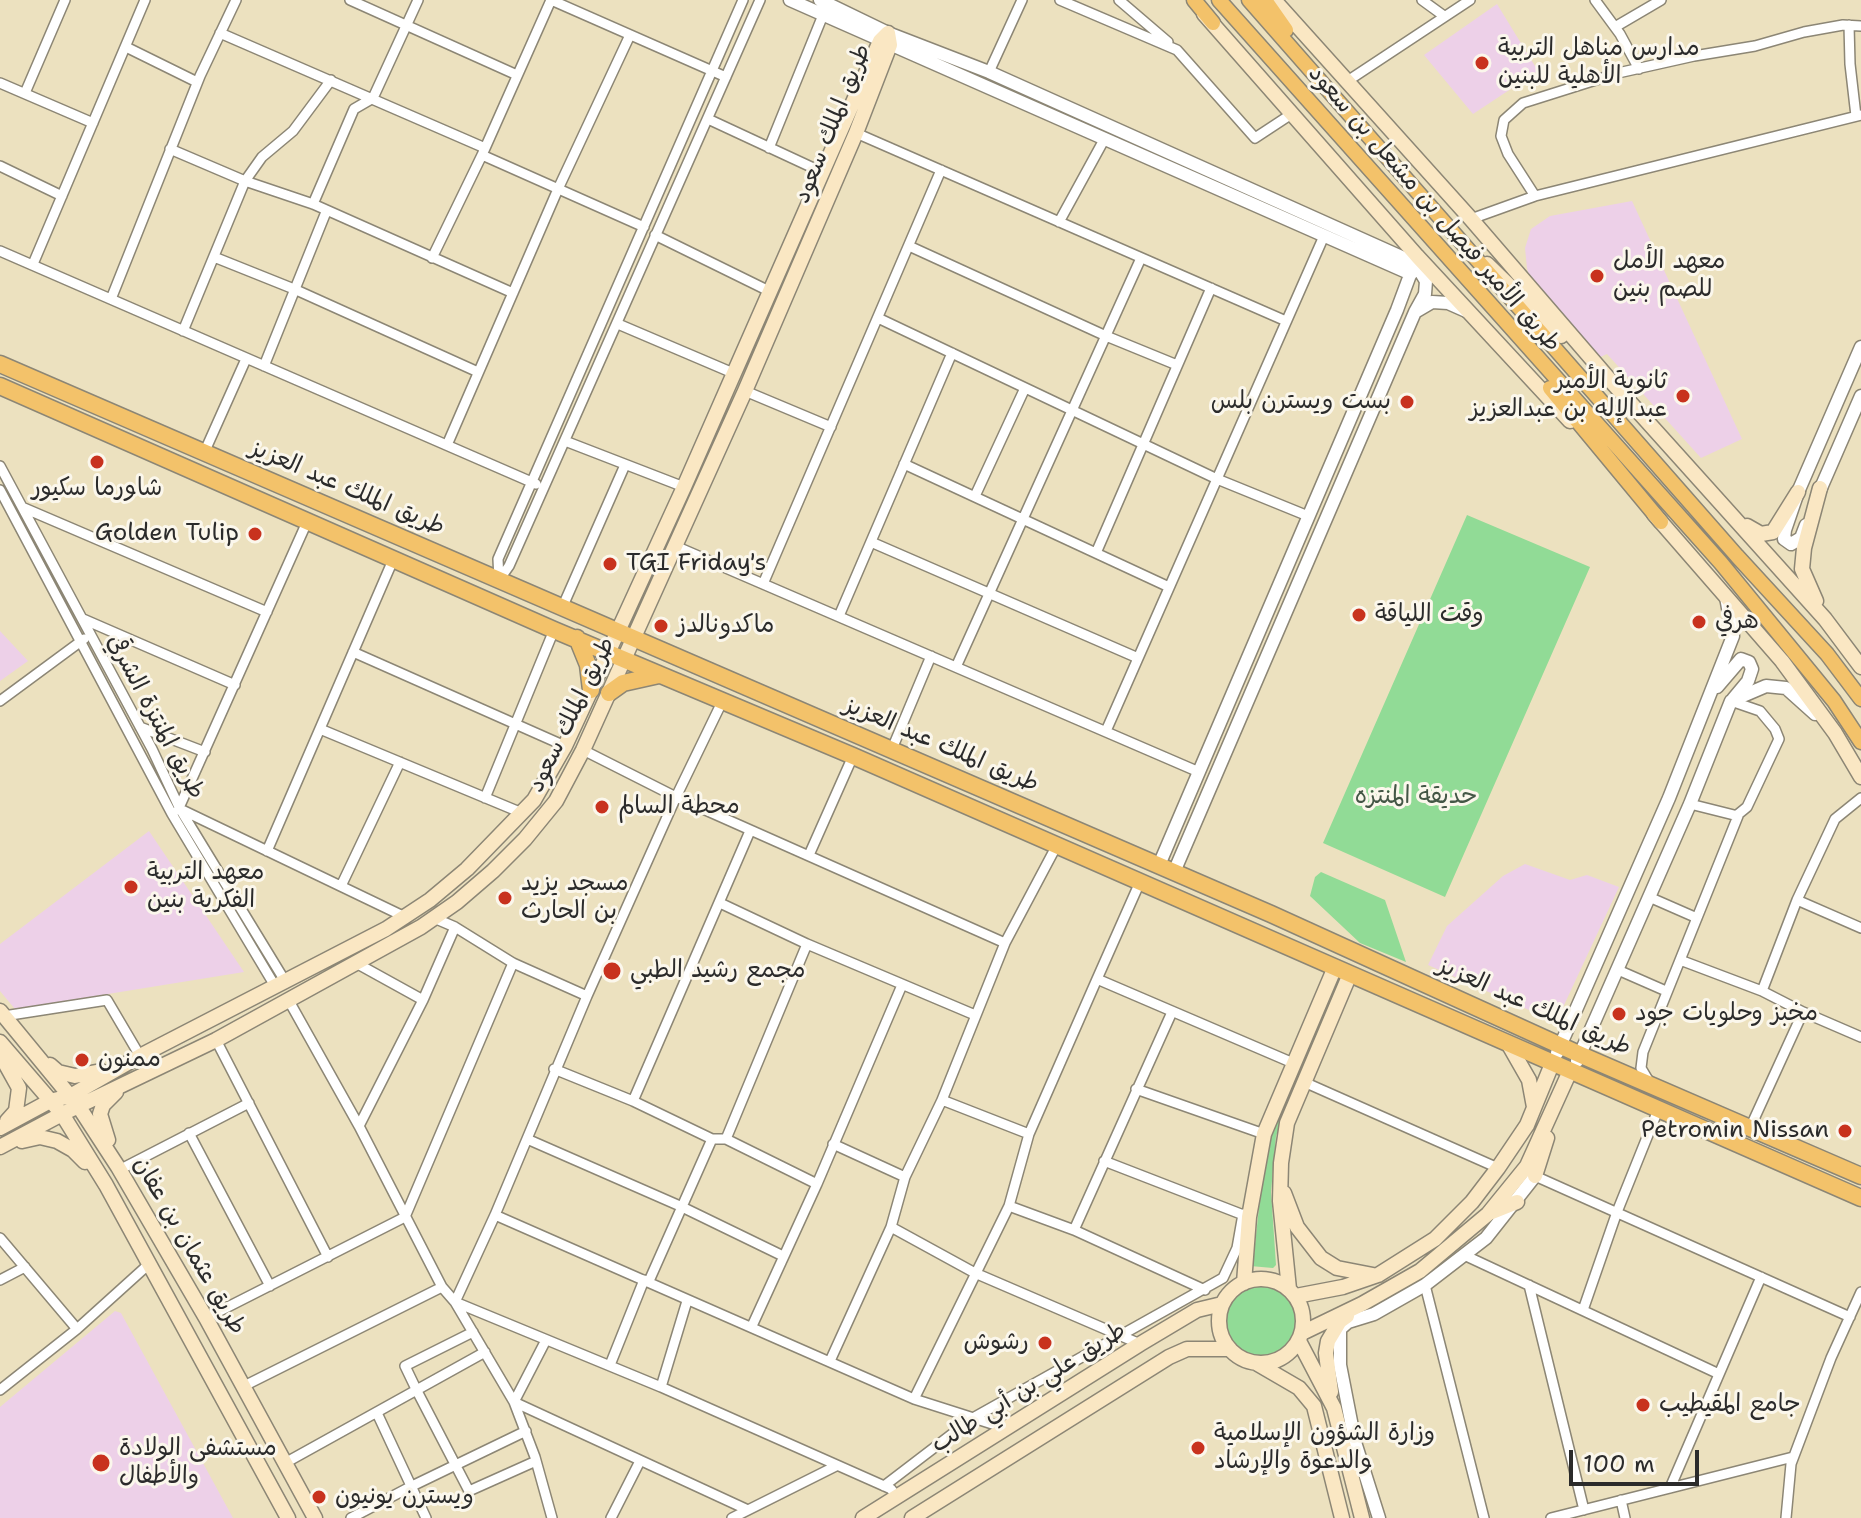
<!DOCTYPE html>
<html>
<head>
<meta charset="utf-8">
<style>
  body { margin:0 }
  #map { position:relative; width:1861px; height:1518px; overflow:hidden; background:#ece1bf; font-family:"Shantell Sans",sans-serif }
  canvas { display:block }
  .scale { position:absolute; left:1569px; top:1450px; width:130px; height:36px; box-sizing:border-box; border:4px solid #2b2b2b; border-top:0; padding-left:10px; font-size:24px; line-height:28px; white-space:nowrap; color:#2b2b2b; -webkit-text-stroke:6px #fbf7ec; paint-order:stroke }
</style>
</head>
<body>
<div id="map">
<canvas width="1861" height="1518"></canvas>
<div class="scale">100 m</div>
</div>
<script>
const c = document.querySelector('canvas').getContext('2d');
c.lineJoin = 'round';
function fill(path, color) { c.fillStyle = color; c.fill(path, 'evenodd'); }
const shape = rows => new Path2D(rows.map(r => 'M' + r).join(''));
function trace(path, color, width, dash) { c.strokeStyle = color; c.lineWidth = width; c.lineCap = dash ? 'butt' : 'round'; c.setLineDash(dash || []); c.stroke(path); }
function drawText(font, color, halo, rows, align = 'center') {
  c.font = font + ' "Shantell Sans","Playpen Sans Arabic",sans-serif'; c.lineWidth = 6; c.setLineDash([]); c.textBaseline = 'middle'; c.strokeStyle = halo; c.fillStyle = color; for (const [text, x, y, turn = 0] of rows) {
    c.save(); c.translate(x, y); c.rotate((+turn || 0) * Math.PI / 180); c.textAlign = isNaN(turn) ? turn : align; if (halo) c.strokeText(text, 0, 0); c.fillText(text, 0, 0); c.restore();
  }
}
const built = shape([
  [1497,4,1538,71,1473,114,1424,55],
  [1632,201,1742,439,1701,458,1607,354,1598,358,1531,284,1527,268,1525,248,1531,229,1550,216],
  [0,631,28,661,0,681],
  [149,831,244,972,15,1009,0,991,0,944],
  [1525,864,1570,880,1587,875,1619,887,1558,1018,1547,1018,1428,965,1447,926,1503,876],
  [115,1311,121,1313,233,1518,0,1518,0,1407]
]);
const green = shape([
  [1467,515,1590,567,1445,897,1323,843],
  [1321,872,1385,900,1406,962,1360,943,1310,896,1315,877],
  [1305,1051,1307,1052,1276,1136,1271,1192,1276,1265,1273,1268,1250,1266,1254,1254,1265,1151,1287,1089],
  '1225 1322a36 36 0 1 1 72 0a36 36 0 1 1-72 0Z'
]);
const minor = shape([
  [350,0,517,75],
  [551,0,726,77],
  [1060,0,1177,50,1255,138,1293,113],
  [1119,0,1168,42],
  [1422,0,1444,16],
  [1595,0,1620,34,1639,69],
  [1849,25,1850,64,1856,116],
  [1615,27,1661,0],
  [220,33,485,148],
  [126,47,197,82],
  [989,72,1022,0],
  [1346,82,1470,0],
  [0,83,93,123],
  [25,93,65,0],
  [708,119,822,172],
  [856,133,1286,321],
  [769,148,823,15],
  [170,149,245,181,313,204,513,293],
  [482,155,644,227],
  [0,166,62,196],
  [1535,196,1508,154,1501,136,1504,120,1523,103,1618,73,1694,56,1755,46,1804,32,1843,25,1861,26],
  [313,204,354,109,373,98,418,0],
  [1471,219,1535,196,1861,115],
  [1059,222,1105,138],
  [655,235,769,291],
  [909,246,1106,336,1177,365],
  [0,251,536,484],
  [214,257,294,289,478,372],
  [432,258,482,155,551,0],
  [33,264,145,0],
  [111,299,200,76,236,0],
  [878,318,1217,479,1308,516],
  [618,324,733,373],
  [183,331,245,181,262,157,293,131,331,80],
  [264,366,326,212],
  [745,391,831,427],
  [565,441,684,487],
  [447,445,558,189,630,35],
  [204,453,246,359],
  [904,464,1169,587],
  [0,466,152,749,180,809,285,981],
  [0,490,172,814,275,986],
  [975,496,1025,388],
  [24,508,267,612],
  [871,542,1138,658],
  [675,546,1199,772],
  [1096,553,1211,288],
  [499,580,509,566,760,0],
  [499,580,498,559,743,0],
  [763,584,941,170],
  [562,608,625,465],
  [839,616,952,353],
  [83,619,235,685],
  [353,652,565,746],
  [956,667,1141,258],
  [0,701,84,639],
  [1731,701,1760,711,1775,729,1779,739,1747,807,1736,816],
  [722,702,676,797,587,996,495,1215,455,1302,661,1387,891,1489,897,1497],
  [140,727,205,752],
  [320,729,522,813],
  [1106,731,1324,236],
  [892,749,931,656],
  [583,750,676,797,1005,943],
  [485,798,554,630],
  [180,809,405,917],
  [178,810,307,522],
  [267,851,393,560],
  [809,855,853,756],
  [341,886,400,762],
  [1649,897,1697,918],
  [1797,900,1861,928],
  [720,903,807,944,975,1015],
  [434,918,455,927,513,963,587,996],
  [1680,960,1762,991],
  [356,963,423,1000],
  [1618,970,1666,991],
  [1097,979,1140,882],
  [289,1001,359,1126,442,1287,455,1302,514,1402,535,1457,552,1518],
  [1803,1012,1861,1037],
  [4,1016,107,1000,140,1056],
  [216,1040,328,1257],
  [554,1069,633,1101,712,1139,726,1139,817,1184],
  [1304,1082,1498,1168],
  [1650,1083,1641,1068,1643,1052,1738,816,1690,804],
  [1136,1089,1264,1134],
  [942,1100,1029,1134],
  [633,1101,750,831],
  [359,1126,423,1000,455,927],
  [1750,1128,1803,1012,1762,991,1797,900,1835,819,1861,798],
  [189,1133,270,1286],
  [527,1139,680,1206,783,1256],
  [726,1139,807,944],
  [833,1144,905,1177],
  [1104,1161,1246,1216],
  [119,1170,249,1103],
  [1535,1176,1850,1317],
  [1009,1206,1074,1230,1205,1290],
  [495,1215,914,1399,1008,1429],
  [891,1227,975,1273,1140,1344],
  [1074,1230,1172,1012],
  [0,1238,77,1329],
  [1464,1255,1719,1374],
  [0,1280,25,1267],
  [649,1281,712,1139],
  [1425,1285,1484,1518],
  [1529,1285,1584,1510],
  [1583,1310,1617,1212,1658,1110],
  [206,1318,405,1217,513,963],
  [752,1326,817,1184,902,985],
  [473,1332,405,1366,417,1391,469,1491,536,1461],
  [546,1340,514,1402,748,1510],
  [830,1361,891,1227,905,1177,942,1100,1005,943,1057,845],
  [610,1365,644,1280],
  [244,1386,442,1287],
  [661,1387,687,1301],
  [0,1390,77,1329,149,1264],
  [914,1399,1009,1206,1029,1134,1097,979,1293,1063],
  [377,1413,426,1518],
  [285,1463,485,1352],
  [884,1486,973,1418,1223,1278,1237,1248,1243,1214],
  [1670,1488,1761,1277],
  [1621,1500,1625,1518],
  [351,1518,410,1487,526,1431],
  [611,1518,640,1461],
  [732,1518,836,1466],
  [1551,1518,1793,1457],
  [1786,1518,1791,1464,1831,1358,1861,1292]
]);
const tertiary = shape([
  [790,0,1411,274],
  [820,0,888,33,989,72,1415,263,1426,281,1425,294,1415,312],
  [1817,497,1861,396],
  [1806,525,1801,538,1791,544,1784,539,1785,530,1798,492,1861,347],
  [1717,687,1741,659,1749,662,1752,669,1748,681,1733,699],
  [1159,865,1397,310,1413,267],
  [1174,872,1415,312,1432,302,1448,303,1466,311],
  [1557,1053,1669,798,1733,636,1726,597],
  [1577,1061,1690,804,1731,701,1766,686,1786,688,1815,714],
  [1379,1518,1355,1442,1340,1365,1340,1329,1348,1322,1374,1314,1425,1285,1486,1238,1535,1176]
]);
const secondary = shape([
  [1274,0,1471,219,1609,379,1825,619,1861,667],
  [1204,14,1417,256,1570,421],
  [1487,264,1561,336],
  [1654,514,1782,661,1835,733,1861,777],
  [1747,526,1761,534,1773,532,1798,492],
  [1816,601,1802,569,1804,548,1820,488],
  [0,1011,79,1107,118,1167,206,1318,315,1518],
  [0,1042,62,1114,106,1185,288,1518],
  [1509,1045,1529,1080,1534,1107],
  [0,1054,19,1088,16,1111,7,1121],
  [50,1065,58,1072,75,1076,101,1071],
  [0,1128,50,1101,70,1096,140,1056,386,929,430,900,467,869,534,800,565,746,591,690,684,487,880,41,888,33],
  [108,1140,100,1114,103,1105,116,1092],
  [22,1141,40,1137,57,1141,73,1150,85,1162],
  [0,1147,62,1114,216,1040,421,927,457,902,493,871,525,839,556,801,583,750,745,391,856,133,890,45,888,33],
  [1535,1176,1547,1138],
  [1284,1193,1297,1227,1321,1258,1337,1268,1373,1275],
  [1492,1212,1517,1202],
  '1219 1321a42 42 0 1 1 84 0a42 42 0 1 1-84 0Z',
  [1244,1283,1249,1217,1264,1134,1335,967],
  [1289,1289,1280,1201,1281,1163,1287,1123,1350,974],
  [1296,1296,1343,1287,1378,1275,1435,1239,1472,1202,1498,1168,1527,1125,1552,1064],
  [1302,1333,1362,1304,1420,1271,1488,1214,1527,1166,1570,1071],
  [1299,1341,1334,1408,1362,1518],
  [1256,1363,1299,1388,1314,1406,1342,1518],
  [1331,1392,1326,1353,1328,1341,1340,1321,1347,1316],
  [863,1518,1140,1344,1197,1310,1222,1304],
  [912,1518,1169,1357,1187,1349,1230,1349]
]);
const primary = shape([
  [1194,0,1213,23],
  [1219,0,1721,563,1834,701,1861,742],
  [1249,0,1737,556,1827,654,1861,699],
  [1265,0,1286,30],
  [1550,388,1661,522]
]);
const trunk = shape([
  [0,364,1271,914,1581,1055,1861,1176],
  [0,386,554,630,853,756,1861,1198],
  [577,638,588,665,591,690],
  [609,693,623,683,659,675]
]);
const markers = [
  [1482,63,8,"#c8321e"],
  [1597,276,8,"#c8321e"],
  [1683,396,8,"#c8321e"],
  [1407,402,8,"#c8321e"],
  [97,462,8,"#c8321e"],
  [255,534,8,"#c8321e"],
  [610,564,8,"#c8321e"],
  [1359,615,8,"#c8321e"],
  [1699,622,8,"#c8321e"],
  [661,626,8,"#c8321e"],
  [602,807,8,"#c8321e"],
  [131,887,8,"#c8321e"],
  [505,898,8,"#c8321e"],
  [612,971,10,"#c8321e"],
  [1619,1014,8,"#c8321e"],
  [82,1060,8,"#c8321e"],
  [1845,1131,8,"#c8321e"],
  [1045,1343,8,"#c8321e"],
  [1643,1405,8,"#c8321e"],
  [1198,1448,8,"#c8321e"],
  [101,1463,10,"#c8321e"],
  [319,1497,8,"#c8321e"]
];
const poiNames = [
  ["مدارس مناهل التربية",1498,49],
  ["الأهلية للبنين",1498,77],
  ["معهد الأمل",1613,262],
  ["للصم بنين",1613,290],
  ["ثانوية الأمير",1667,382,"right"],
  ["عبدالإله بن عبدالعزيز",1667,410,"right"],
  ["بست ويسترن بلس",1391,402,"right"],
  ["شاورما سكيور",97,489,"center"],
  ["Golden Tulip",239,534,"right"],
  ["TGI Friday's",626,564],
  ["وقت اللياقة",1375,615],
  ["هرفي",1715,622],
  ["ماكدونالدز",677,626],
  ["محطة السالم",618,807],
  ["معهد التربية",147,873],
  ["الفكرية بنين",147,901],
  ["مسجد يزيد",521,884],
  ["بن الحارث",521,912],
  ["مجمع رشيد الطبي",630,971],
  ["مخبز وحلويات جود",1635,1014],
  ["ممنون",98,1060],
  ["Petromin Nissan",1829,1131,"right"],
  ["رشوش",1029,1343,"right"],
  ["جامع المقيطيب",1659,1405],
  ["وزارة الشؤون الإسلامية",1214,1434],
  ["والدعوة والإرشاد",1214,1462],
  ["مستشفى الولادة",119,1449],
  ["والأطفال",119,1477],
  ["ويسترن يونيون",335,1497]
];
const streetNames = [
  ["طريق الملك سعود",833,124,-68],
  ["طريق الأمير فيصل بن مشعل بن سعود",1434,209,49],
  ["طريق الملك عبد العزيز",347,488,23],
  ["طريق الملك سعود",572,715,-64],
  ["طريق المنتزة الشرقي",155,717,62],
  ["طريق الملك عبد العزيز",941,745,23],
  ["طريق الملك عبد العزيز",1534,1007,24],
  ["طريق عثمان بن عفان",189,1246,60],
  ["طريق علي بن أبي طالب",1029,1388,-32]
];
const parkNames = [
  ["حديقة المنتزه",1416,797]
];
fill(built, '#edd0e8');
fill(green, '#91db96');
trace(minor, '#8c8675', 12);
trace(tertiary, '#8c8675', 15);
trace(secondary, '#8c8675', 17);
trace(primary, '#8c8675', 17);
trace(trunk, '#8c8675', 19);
trace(minor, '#fff', 9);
trace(tertiary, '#fff', 12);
trace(secondary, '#fae7c3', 14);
trace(primary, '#f3c26a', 14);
trace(trunk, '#f3c26a', 16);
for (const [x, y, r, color] of markers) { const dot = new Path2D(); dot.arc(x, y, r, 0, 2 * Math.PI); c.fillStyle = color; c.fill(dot); trace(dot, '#fbf7ec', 3); }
drawText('24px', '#2b2b2b', '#fbf7ec', poiNames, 'left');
drawText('24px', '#2b2b2b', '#fbf7ec', streetNames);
drawText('24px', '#445746', '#fbf7ec', parkNames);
</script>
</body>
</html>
